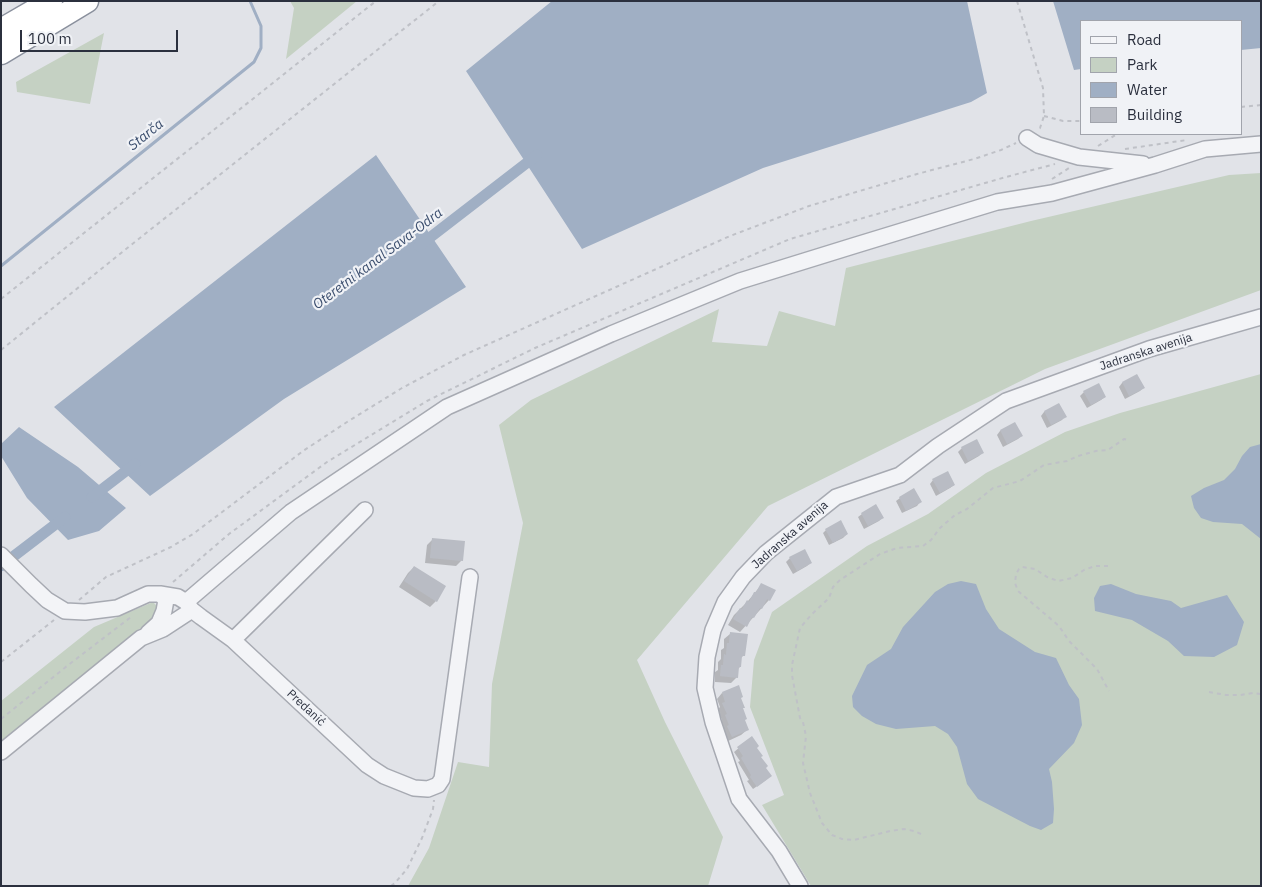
<!DOCTYPE html>
<html>
<head>
<meta charset="utf-8">
<style>
  body { margin:0 }
  #map { position:relative; width:1262px; height:887px; overflow:hidden; background:#e1e3e8; font-family:"IBM Plex Sans",sans-serif }
  canvas { display:block }
  .frame { position:absolute; inset:0; border:2px solid #2b303e; pointer-events:none }
  .legend { position:absolute; left:1080px; top:20px; width:162px; height:115px; box-sizing:border-box; background:#f0f2f6; border:1px solid #a1a4ac; margin:0; padding:6px 9px; list-style:none; font-size:15px; color:#2b303e }
  .legend li { display:flex; align-items:center; gap:10px; height:25px }
  .legend b { width:25px; border:1px solid #a1a4ac }
  .scale { position:absolute; left:20px; top:30px; width:158px; height:22px; box-sizing:border-box; border:2px solid #2b303e; border-top:0; padding-left:6px; font-size:15px; line-height:18px; white-space:nowrap; color:#2b303e; -webkit-text-stroke:4px #f0f2f6; paint-order:stroke }
</style>
</head>
<body>
<div id="map">
<canvas width="1262" height="887"></canvas>
<div class="frame"></div>
<ul class="legend">
<li><b style="height:6px;background:#f3f4f7"></b>Road</li>
<li><b style="height:14px;background:#c5d1c3"></b>Park</li>
<li><b style="height:14px;background:#a0afc4"></b>Water</li>
<li><b style="height:14px;background:#b9bcc4"></b>Building</li>
</ul>
<div class="scale">100 m</div>
</div>
<script>
const c = document.querySelector('canvas').getContext('2d');
c.lineJoin = 'round';
function fill(path, color) { c.fillStyle = color; c.fill(path, 'evenodd'); }
const shape = rows => new Path2D(rows.map(r => 'M' + r).join(''));
function trace(path, color, width, dash) { c.strokeStyle = color; c.lineWidth = width; c.lineCap = dash ? 'butt' : 'round'; c.setLineDash(dash || []); c.stroke(path); }
function drawText(font, color, halo, rows, align = 'center') {
  c.font = font + ' "IBM Plex Sans",sans-serif'; c.lineWidth = 4.5; c.setLineDash([]); c.textBaseline = 'middle'; c.strokeStyle = halo; c.fillStyle = color; for (const [text, x, y, turn = 0] of rows) {
    c.save(); c.translate(x, y); c.rotate((+turn || 0) * Math.PI / 180); c.textAlign = isNaN(turn) ? turn : align; if (halo) c.strokeText(text, 0, 0); c.fillText(text, 0, 0); c.restore();
  }
}
const green = shape([
  [290,1,357,1,286,59,294,8],
  [104,33,90,104,17,92,16,82],
  [1261,173,1261,290,1045,369,768,506,637,660,665,722,723,837,708,886,408,886,429,848,458,762,489,767,492,684,523,523,499,425,531,400,719,309,712,342,767,346,779,311,835,326,846,268,1031,221,1229,175],
  [1261,374,1261,886,811,886,762,805,784,795,750,707,754,660,772,612,867,546,928,514,986,473,1065,432,1120,413],
  [153,602,160,609,152,619,1,742,1,701,94,627]
]);
const water = shape([
  [552,1,967,1,987,93,971,102,763,168,582,249,466,71],
  [1053,1,1261,1,1261,48,1241,50,1241,21,1081,21,1081,69,1074,70],
  [376,155,466,287,284,399,150,496,54,407],
  [19,427,78,467,126,508,99,531,68,540,27,498,1,456,1,444],
  [1261,444,1261,539,1242,524,1213,522,1201,518,1194,508,1191,496,1204,488,1224,480,1235,469,1242,456,1250,447],
  [961,581,976,584,986,609,999,629,1035,652,1056,658,1069,685,1079,699,1082,725,1074,743,1049,769,1052,782,1054,809,1053,823,1041,830,1030,826,978,799,967,784,957,747,948,734,935,726,896,729,876,724,862,716,853,707,852,696,867,665,891,649,903,627,935,592,948,584],
  [1111,584,1136,594,1171,601,1181,608,1227,595,1244,622,1237,645,1214,657,1184,656,1168,641,1132,620,1095,611,1094,598,1100,586]
]);
const shadow = shape([
  [1137,375,1143,388,1140,391,1125,399,1119,387,1122,383],
  [1098,385,1105,397,1101,400,1087,408,1080,396,1084,392],
  [1059,404,1065,416,1062,420,1047,428,1041,416,1044,412],
  [1015,424,1021,436,1018,439,1003,447,997,435,1000,431],
  [962,448,983,452,979,456,965,464,958,452],
  [933,480,954,485,950,488,936,496,930,484],
  [900,498,920,502,917,506,902,513,896,501],
  [862,514,882,518,879,521,864,529,858,517],
  [826,530,847,534,843,538,829,545,823,533],
  [433,539,462,560,456,566,425,563,427,545],
  [790,558,811,562,807,566,793,574,786,562],
  [414,567,436,601,430,607,399,587,408,573],
  [762,584,769,600,740,632,728,625,734,615,748,601],
  [730,634,743,656,741,658,740,667,738,669,737,677,731,683,715,682,715,672,718,670,718,662,721,659,721,650,724,648,724,639],
  [722,693,740,698,744,721,747,730,741,735,726,742,720,721,722,720,717,710,720,707,717,699],
  [751,738,764,768,766,780,753,789,747,781,749,780,738,762,740,761,734,752]
]);
const stream = shape([
  [1,266,254,62,261,48,261,26,250,1]
]);
const canal = shape([
  [419,246,537,155],
  [92,497,135,464],
  [1,566,65,517]
]);
const building = shape([
  [1137,374,1145,388,1129,396,1122,382],
  [1099,383,1106,397,1091,405,1083,391],
  [1059,403,1067,417,1051,425,1044,411],
  [1015,422,1023,436,1007,444,1000,430],
  [977,439,984,453,968,461,961,447],
  [948,471,955,485,940,493,932,479],
  [914,488,922,502,906,511,899,497],
  [876,504,884,518,868,526,861,513],
  [841,520,848,534,833,543,825,529],
  [432,538,465,541,463,561,430,558],
  [805,549,812,563,797,571,789,557],
  [414,566,446,586,437,602,404,581],
  [761,583,776,590,770,601,767,599,762,609,760,608,754,618,752,617,747,627,733,619,740,608,742,609,747,600,749,602,754,592,756,592],
  [730,632,748,634,745,656,742,656,741,667,739,667,738,678,720,676,721,665,723,665,724,654,726,655,727,643,729,643],
  [739,685,743,697,741,698,745,708,743,708,747,719,745,720,749,730,732,737,727,726,729,725,725,715,727,714,722,703,725,702,722,692],
  [752,736,759,746,757,748,763,756,761,757,768,766,766,768,772,776,757,787,750,777,751,775,741,758,743,756,737,747]
]);
const path = shape([
  [1017,1,1043,88,1044,116,1040,128,1037,130],
  [1241,107,1261,105],
  [1044,116,1063,121,1081,121],
  [1098,146,1117,134],
  [1125,149,1187,140],
  [1052,179,1069,168],
  [1,299,376,1],
  [1,350,126,249,439,1],
  [1108,566,1095,566,1084,570,1072,578,1058,581,1047,577,1035,569,1022,567,1019,569,1016,574,1015,583,1018,591,1059,626,1069,641,1097,669,1109,691],
  [173,582,229,534,327,462,427,401,535,348,790,239,1006,177,1055,164],
  [79,600,106,577,171,547,193,534,303,451,347,422,402,388,464,355,730,236,809,206,917,174,974,159,1001,150,1016,143],
  [1,662,54,620],
  [1209,692,1226,695,1240,695,1253,693,1261,694],
  [1,719,67,666,131,617],
  [921,834,914,831,904,829,890,831,854,840,842,839,832,835,822,823,810,793,803,763,806,736,803,722,800,718,792,675,792,665,800,628,812,614,829,598,833,587,840,580,880,554,897,548,923,546,931,540,940,528,955,515,967,509,993,488,1020,481,1044,465,1067,461,1078,456,1096,451,1108,450,1124,439,1129,440],
  [391,886,395,883,407,869,422,838,433,809,434,800]
]);
const minor = shape([
  [1027,138,1038,145,1079,157,1143,164],
  [1,555,31,585,47,600,65,611,85,612,117,608,148,594,160,594,178,597,186,602,192,610,201,617,233,640,367,765,384,776,414,788,428,789,438,785,442,779,470,577],
  [186,602,291,512,447,407,611,334,740,281,853,246,997,202,1052,193,1155,165,1205,149,1261,144],
  [148,633,159,623,164,611,166,600,160,594],
  [233,640,365,510],
  [1,752,141,638,163,629,192,610],
  [800,886,779,851,739,799,713,722,705,688,707,657,713,630,725,602,743,577,766,553,836,497,900,475,938,446,1006,401,1149,349,1261,317]
]);
const highway = shape([
  [1,30,51,1],
  [1,53,87,1]
]);
const streetNames = [
  ["Jadranska avenija",1146,352,-18],
  ["Jadranska avenija",790,535,-41],
  ["Predanić",306,708,43]
];
const waterNames = [
  ["Starča",146,135,-39],
  ["Oteretni kanal Sava-Odra",378,259,-37]
];
fill(green, '#c5d1c3');
fill(water, '#a0afc4');
fill(shadow, '#0003');
trace(stream, '#a0afc4', 3);
trace(canal, '#a0afc4', 11);
fill(building, '#b9bcc4');
trace(minor, '#a7aab2', 18);
trace(highway, '#8a909d', 25);
trace(path, '#bfc1c7', 2, [4, 4]);
trace(minor, '#f3f4f7', 15);
trace(highway, '#fff', 22);
drawText('12px', '#2b303e', '#f0f2f6', streetNames);
drawText('italic 14px', '#3a4d6d', '#f0f2f6', waterNames);
</script>
</body>
</html>
